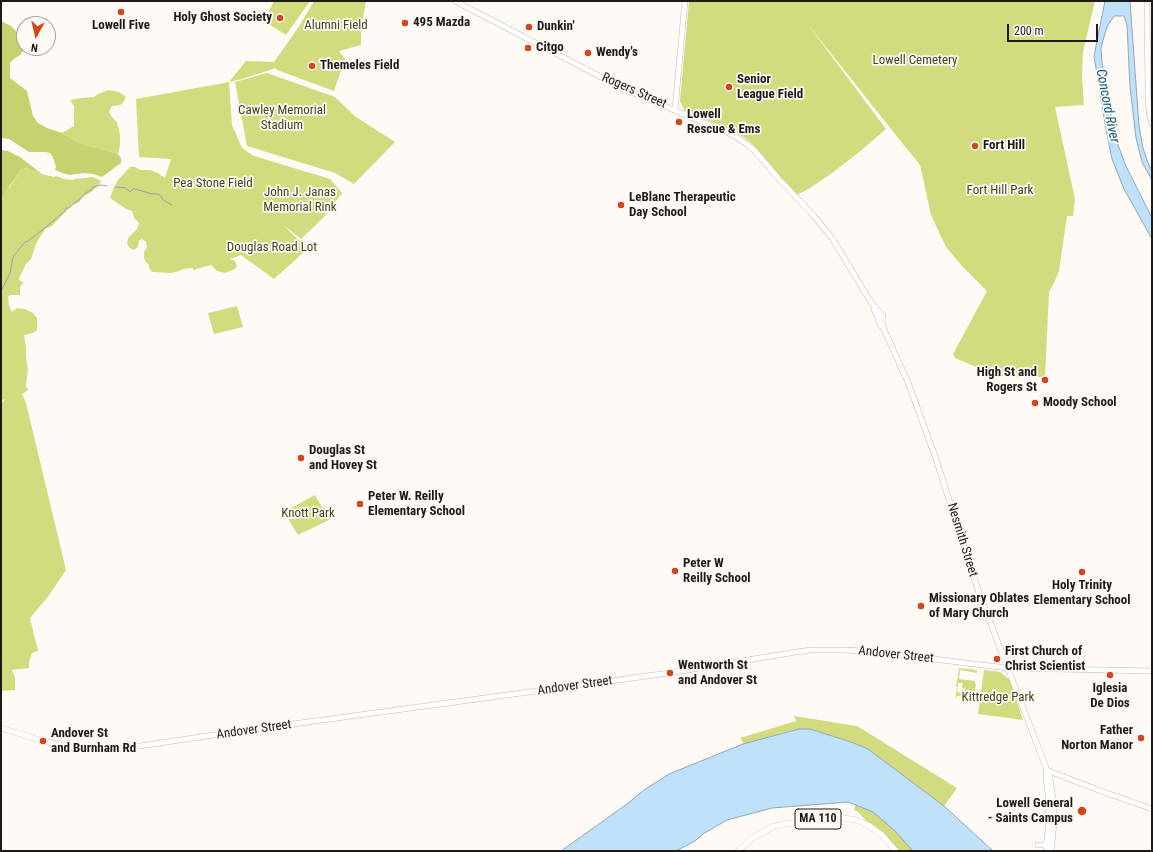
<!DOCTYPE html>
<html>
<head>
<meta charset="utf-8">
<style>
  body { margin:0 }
  #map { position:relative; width:1153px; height:852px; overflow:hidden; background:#fffaf6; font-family:"Roboto Condensed",sans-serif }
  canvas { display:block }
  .frame { position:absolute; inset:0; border:2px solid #1d1a18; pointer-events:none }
  .north { position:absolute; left:16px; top:16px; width:40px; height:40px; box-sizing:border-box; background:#fffaf6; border:1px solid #a5a09d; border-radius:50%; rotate:188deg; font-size:11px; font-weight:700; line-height:16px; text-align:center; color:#1d1a18 }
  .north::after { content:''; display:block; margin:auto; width:14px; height:18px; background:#cf471b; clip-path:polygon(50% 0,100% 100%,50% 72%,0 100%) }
  .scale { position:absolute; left:1007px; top:24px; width:91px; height:18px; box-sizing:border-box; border:2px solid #1d1a18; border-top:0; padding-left:5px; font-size:12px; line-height:14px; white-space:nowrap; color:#1d1a18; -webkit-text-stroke:3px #fffaf6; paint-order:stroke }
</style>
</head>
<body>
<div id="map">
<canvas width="1153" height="852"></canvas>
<div class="frame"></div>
<div class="north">N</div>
<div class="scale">200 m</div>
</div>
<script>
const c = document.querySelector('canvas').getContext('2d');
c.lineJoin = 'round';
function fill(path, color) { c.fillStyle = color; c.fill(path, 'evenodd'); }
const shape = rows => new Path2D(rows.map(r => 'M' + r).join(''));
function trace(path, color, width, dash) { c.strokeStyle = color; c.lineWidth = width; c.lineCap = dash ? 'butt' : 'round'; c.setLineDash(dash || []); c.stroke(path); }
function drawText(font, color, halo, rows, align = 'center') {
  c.font = font + ' "Roboto Condensed",sans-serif'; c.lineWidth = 3.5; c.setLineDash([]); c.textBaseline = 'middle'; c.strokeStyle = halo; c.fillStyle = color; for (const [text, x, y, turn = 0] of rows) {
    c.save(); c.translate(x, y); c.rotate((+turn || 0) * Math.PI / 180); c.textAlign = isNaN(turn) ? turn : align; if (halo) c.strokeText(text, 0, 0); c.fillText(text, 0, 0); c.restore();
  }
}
const green = shape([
  [274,1,310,1,286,35,264,21],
  [314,1,366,1,361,30,361,45,339,51,345,59,334,91,277,70,275,68,273,69,242,79,229,82,232,125,242,148,254,156,330,179,342,193,324,217,301,239,282,224,307,248,303,253,274,279,241,255,230,259,235,261,237,266,235,269,225,273,217,271,211,265,193,270,193,268,183,269,179,271,171,273,152,272,149,268,149,265,146,262,144,258,144,252,147,247,146,242,142,239,139,241,138,247,134,250,130,248,127,244,128,238,137,229,139,223,134,218,132,211,126,209,110,198,114,187,118,180,130,167,135,167,140,170,150,170,158,173,165,178,171,159,139,157,136,99,229,82,246,61,274,62,300,25],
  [689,1,1095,1,1083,52,1082,77,1084,105,1055,107,1075,199,1073,216,1067,216,1059,271,1054,283,1049,292,1045,377,997,376,955,358,953,354,987,291,962,266,946,247,931,215,920,165,891,129,806,22,886,129,858,153,832,173,810,188,797,195,781,178,756,148,749,141,739,134,684,110,680,101],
  [267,73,335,97,356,117,395,142,354,184,335,173,247,146,235,82],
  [108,90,119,92,126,97,122,104,116,106,112,106,109,112,112,117,117,122,120,135,120,145,118,154,79,143,62,133,74,126,74,106,70,100,81,98,94,97,98,94],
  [27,168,42,174,54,177,56,176,64,179,73,180,75,179,93,177,101,181,99,185,90,193,84,196,79,202,71,206,52,226,45,229,36,244,31,259,26,264,20,276,19,280,24,283,22,284,20,287,20,295,11,295,8,296,9,306,12,312,17,308,25,309,33,313,37,318,37,330,33,333,24,335,26,349,26,357,28,370,27,376,26,386,28,390,22,394,26,403,66,570,47,598,30,618,38,651,32,653,29,662,29,668,12,670,15,678,15,690,1,691,1,404,5,399,1,400,1,181,9,188,21,170],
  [237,306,243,327,214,334,208,313],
  [315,495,329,520,298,535,284,512],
  [959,668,977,670,977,673,960,670,959,679,975,681,975,684,976,683,974,699,973,697,957,696,955,699,957,688,958,688,957,692,962,693,962,689,965,691,964,688,962,688,963,683,958,683,958,687,956,687],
  [984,670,1000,672,1010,680,1023,720,978,714],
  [794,716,857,726,957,788,944,806,868,749,851,742,810,729,789,731,744,744,740,738,796,721],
  [856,802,862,804,891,826,917,851,895,851,857,811,854,810]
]);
const forest = shape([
  [1,21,11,26,20,35,23,43,23,51,20,55,14,59,10,63,10,78,27,91,33,116,38,123,47,128,62,133,79,143,118,154,121,158,121,163,102,177,93,174,84,173,69,175,62,173,55,170,56,167,53,157,50,153,46,152,29,152,9,139,1,138],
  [1,150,8,151,20,157,42,174,27,168,21,170,1,198]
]);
const water = shape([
  [1105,1,1130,1,1139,126,1143,148,1148,163,1152,171,1152,180,1142,162,1136,138,1130,87,1127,25,1124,16,1114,16,1108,25,1105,33,1101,48,1102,62,1106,94,1117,142,1125,164,1152,218,1152,239,1124,189,1112,159,1106,129,1094,56,1105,1],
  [799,729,810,729,851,742,868,749,944,806,993,851,913,851,894,830,873,812,848,802,772,808,727,820,703,834,695,841,676,851,561,851,627,804,644,790,669,774,743,744,799,729]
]);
const stream = shape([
  [115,187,126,188,130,192,133,189,135,189,152,194,157,194,160,195,163,200,172,205],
  [1,291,10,273,13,257,25,242,28,241,46,227,65,211,66,208,69,208,75,202,78,201,84,194,91,190,93,187,101,185,107,186]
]);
const secondary = shape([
  [455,1,624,89,733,135,748,145,755,151,779,179,814,216,832,238,872,304,883,316,882,321,883,327,909,385,936,459,979,593,1050,778,1053,800,1054,824,1051,851],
  [1147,1,1148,97,1149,111,1152,124],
  [675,110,685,1],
  [874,309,881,326],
  [1,728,43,741,81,749,105,750,126,748,234,732,669,673,796,652,811,650,845,650,877,652,1007,668,1152,671],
  [1046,770,1101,791,1152,809],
  [1046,771,1046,778,1048,794,1049,822,1046,851],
  [1038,845,1044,845,1048,841]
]);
const primary = shape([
  [738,851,752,838,772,827,784,824,838,817,856,820,868,825,882,835,896,851]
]);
const markers = [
  [121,12,4,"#cf471b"],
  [280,18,4,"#cf471b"],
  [405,23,4,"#cf471b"],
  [529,27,4,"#cf471b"],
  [528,48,4,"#cf471b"],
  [588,53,4,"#cf471b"],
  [312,66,4,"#cf471b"],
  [729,87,4,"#cf471b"],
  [679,122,4,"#cf471b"],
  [975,146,4,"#cf471b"],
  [621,205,4,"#cf471b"],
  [1045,380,4,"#cf471b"],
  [1035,403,4,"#cf471b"],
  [301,458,4,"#cf471b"],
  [360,504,4,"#cf471b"],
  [675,571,4,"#cf471b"],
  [1082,572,4,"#cf471b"],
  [921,606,4,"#cf471b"],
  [997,659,4,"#cf471b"],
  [670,673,4,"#cf471b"],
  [1110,675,4,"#cf471b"],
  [1141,738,4,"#cf471b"],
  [43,741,4,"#cf471b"],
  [1082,811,5,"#cf471b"]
];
const shields = [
  [818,819,46]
];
const shieldNames = [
  ["MA 110",818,819]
];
const poiNames = [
  ["Holy Ghost Society",272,18,"right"],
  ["495 Mazda",413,23],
  ["Lowell Five",121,26,"center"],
  ["Dunkin'",537,27],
  ["Citgo",536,48],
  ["Wendy's",596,53],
  ["Themeles Field",320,66],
  ["Senior",737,80],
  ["League Field",737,95],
  ["Lowell",687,115],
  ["Rescue & Ems",687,130],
  ["Fort Hill",983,146],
  ["LeBlanc Therapeutic",629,198],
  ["Day School",629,213],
  ["High St and",1037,373,"right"],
  ["Rogers St",1037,388,"right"],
  ["Moody School",1043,403],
  ["Douglas St",309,451],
  ["and Hovey St",309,466],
  ["Peter W. Reilly",368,497],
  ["Elementary School",368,512],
  ["Peter W",683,564],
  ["Reilly School",683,579],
  ["Holy Trinity",1082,586,"center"],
  ["Elementary School",1082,601,"center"],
  ["Missionary Oblates",929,599],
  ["of Mary Church",929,614],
  ["First Church of",1005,652],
  ["Christ Scientist",1005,667],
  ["Wentworth St",678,666],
  ["and Andover St",678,681],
  ["Iglesia",1110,689,"center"],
  ["De Dios",1110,704,"center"],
  ["Father",1133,731,"right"],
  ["Norton Manor",1133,746,"right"],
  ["Andover St",51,734],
  ["and Burnham Rd",51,749],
  ["Lowell General",1073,804,"right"],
  ["- Saints Campus",1073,819,"right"]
];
const parkNames = [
  ["Alumni Field",336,26],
  ["Lowell Cemetery",915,61],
  ["Cawley Memorial",282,111],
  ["Stadium",282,126],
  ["Pea Stone Field",213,184],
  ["Fort Hill Park",1000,191],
  ["John J. Janas",300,193],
  ["Memorial Rink",300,208],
  ["Douglas Road Lot",272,248],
  ["Knott Park",308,514],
  ["Kittredge Park",998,698]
];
const streetNames = [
  ["Rogers Street",634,91,24],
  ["Nesmith Street",962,540,73],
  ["Andover Street",896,655,6],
  ["Andover Street",575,686,-8],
  ["Andover Street",254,730,-8]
];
const waterNames = [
  ["Concord River",1107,106,79]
];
fill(green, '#d2db7d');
fill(forest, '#c8d16f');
fill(water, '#bfe2fa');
trace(water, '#8ea6b6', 1);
trace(stream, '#8ea6b6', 1);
trace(secondary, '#c1b9b3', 6);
trace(primary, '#c1b9b3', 6);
trace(secondary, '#fff', 5);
trace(primary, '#fff', 5.5);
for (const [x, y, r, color] of markers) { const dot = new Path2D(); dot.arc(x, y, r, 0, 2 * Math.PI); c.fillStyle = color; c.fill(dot); trace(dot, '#fffaf6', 1.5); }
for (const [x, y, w] of shields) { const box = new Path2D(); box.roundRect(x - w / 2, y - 10, w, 20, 3); c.fillStyle = '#fffaf6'; c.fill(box); trace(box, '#1d1a18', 1); }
drawText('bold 12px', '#1d1a18', null, shieldNames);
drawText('bold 13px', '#1d1a18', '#fffaf6', poiNames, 'left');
drawText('13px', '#42461d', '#fffaf6', parkNames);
drawText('13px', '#1d1a18', '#fffaf6', streetNames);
drawText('italic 14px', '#0b567d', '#fffaf6', waterNames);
</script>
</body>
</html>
